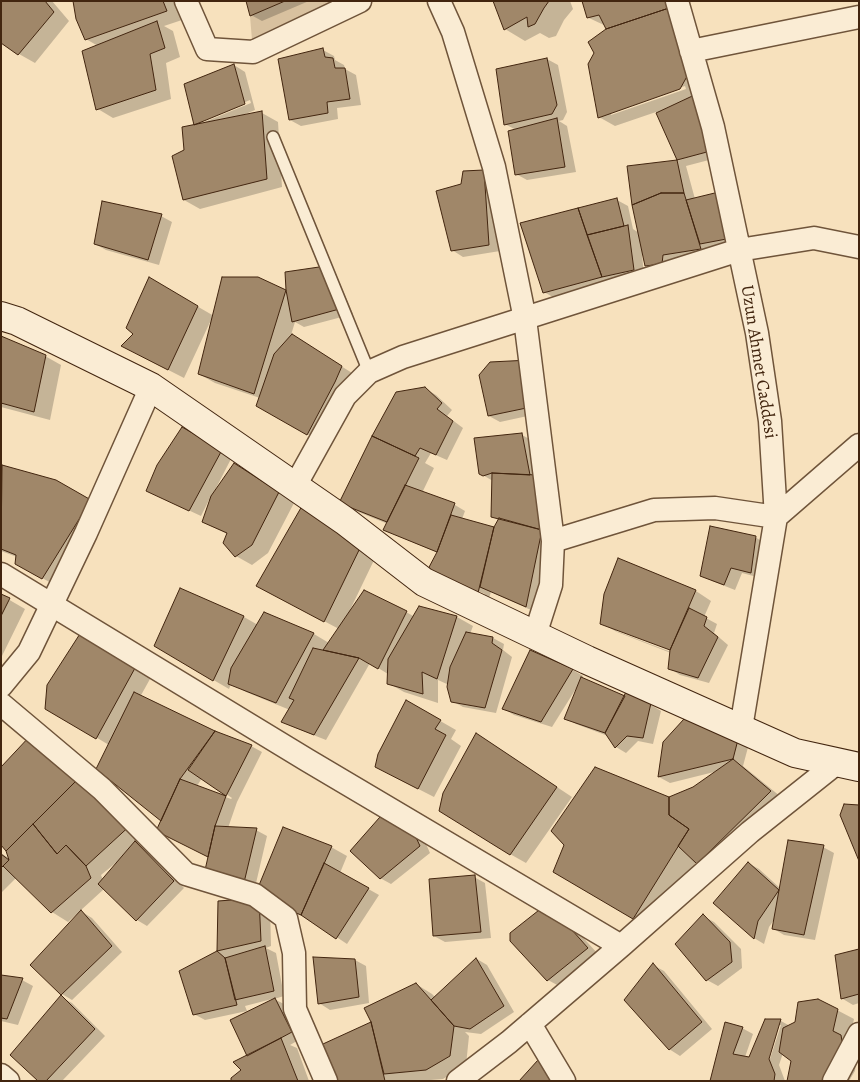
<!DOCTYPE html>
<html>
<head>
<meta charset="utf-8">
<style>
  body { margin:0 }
  #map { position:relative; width:860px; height:1082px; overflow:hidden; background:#f7e1bd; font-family:Alegreya,serif }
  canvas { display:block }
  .frame { position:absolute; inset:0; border:2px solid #42250f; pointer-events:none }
</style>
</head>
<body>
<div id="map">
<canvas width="860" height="1082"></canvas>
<div class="frame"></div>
</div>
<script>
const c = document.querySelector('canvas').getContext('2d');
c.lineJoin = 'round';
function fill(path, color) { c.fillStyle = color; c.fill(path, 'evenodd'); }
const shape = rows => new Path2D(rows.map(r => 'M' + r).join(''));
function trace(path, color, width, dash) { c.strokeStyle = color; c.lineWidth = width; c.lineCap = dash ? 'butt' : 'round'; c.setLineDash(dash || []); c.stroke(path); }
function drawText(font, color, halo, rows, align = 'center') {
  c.font = font + ' Alegreya,serif'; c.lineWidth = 4; c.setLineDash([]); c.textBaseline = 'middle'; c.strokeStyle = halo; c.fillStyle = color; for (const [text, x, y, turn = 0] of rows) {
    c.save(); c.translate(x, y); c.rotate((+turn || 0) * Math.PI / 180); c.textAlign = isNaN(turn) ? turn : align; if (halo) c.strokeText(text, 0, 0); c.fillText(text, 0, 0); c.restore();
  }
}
const green = shape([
  [285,1,360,1,253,52,250,16]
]);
const shadow = shape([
  [1,1,52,1,69,21,35,63,19,54],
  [75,1,175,1,182,20,164,26,173,31,180,57,166,63,171,99,113,118,98,109,98,46,86,39],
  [247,1,309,1,262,21,251,15],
  [494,1,570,1,573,9,564,20,556,36,549,38,540,33,525,41,505,29],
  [583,1,689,1,691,16,710,72,698,95,728,155,686,166,695,199,747,243,657,271,646,265,644,254,642,254,644,276,560,301,544,292,617,200,628,206,633,229,639,233,628,167,681,160,678,159,656,112,615,126,599,117,607,30,606,26,589,18],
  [685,86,686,89,611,115,611,112],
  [323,50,334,56,335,60,344,65,345,69,356,75,361,105,337,108,338,119,301,126,290,120],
  [547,59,558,65,567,112,563,120,559,121,567,126,576,172,527,180,516,174,516,130,505,124],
  [234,65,245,72,255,110,243,115,262,113,278,122,282,187,200,209,184,200,185,151,196,125,185,85],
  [250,100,251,103,202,123,202,120],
  [484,171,500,251,463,257,452,250,462,185],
  [161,216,172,222,159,265,106,250,95,244],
  [325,267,336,274,353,314,304,327,295,322,291,335,357,376,323,443,257,405,260,398,215,383,199,374,211,320,184,378,139,355,134,334,150,279,214,316,285,291,287,293],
  [1,337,45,356,61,365,50,420,1,407],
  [480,376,546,412,500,422,489,416],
  [424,388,436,395,452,410,447,416,463,428,447,460,431,453,425,463,434,468,422,493,455,505,465,511,462,519,494,529,499,520,492,516,493,481,481,474,522,435,533,441,557,541,542,615,491,592,489,598,484,596,485,594,439,574,438,553,396,535,385,529,388,524,356,511,341,502,373,436],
  [183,429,232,457,214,492,215,493,235,464,294,503,268,553,252,565,236,556,227,534,203,522,211,501,209,500,201,516,158,496],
  [3,466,106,510,58,587,16,563,17,557,1,551,1,473],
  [302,508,376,556,350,610,406,612,415,617,420,608,457,617,473,626,470,634,493,638,504,644,503,650,512,657,496,713,463,707,452,701,449,685,438,680,438,703,404,692,388,683,388,674,370,663,326,740,293,727,282,721,290,710,246,692,231,684,229,689,155,646,180,590,244,617,258,625,265,613,314,634,329,643,339,629,273,594],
  [755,537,766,544,761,578,742,573,735,590,712,581,701,575],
  [618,560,696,591,711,601,704,617,717,624,714,633,728,645,709,683,680,675,669,668,671,653,617,632,601,623],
  [616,628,677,651,676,654,616,631],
  [1,595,25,609,1,658],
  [85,628,155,670,140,697,215,732,251,746,262,752,237,802,228,828,256,830,267,836,253,896,210,857,162,820,109,745,47,708],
  [202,778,232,798,231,799,197,786],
  [531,652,573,670,583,676,582,679,626,698,628,691,661,711,653,744,638,741,626,753,616,747,608,736,576,724,566,718,578,687,577,687,552,727,514,715,504,709],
  [407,702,456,730,451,739,461,746,434,797,393,776],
  [751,736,743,766,786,801,713,872,696,862,654,930,554,871,669,799,693,789,718,771,670,783,659,777],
  [492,744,572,797,526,863,510,854],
  [47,745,149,832,137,843,146,849,184,888,147,926,137,920,104,889,68,922,52,912,17,877,1,893,1,853,10,859,7,851,1,843],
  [118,861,119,862,103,880,101,875],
  [419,828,430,853,391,884,380,878],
  [331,847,347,856,340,873,379,895,347,944,311,920,272,903],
  [823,847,834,853,815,940,784,935,774,929,776,917,769,927,764,944,754,938,715,903,748,863,759,869,781,889],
  [474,877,485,883,491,938,445,942,434,936],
  [219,902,270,906,271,946,266,948,276,953,284,996,274,999,286,1005,302,1038,290,1045,297,1048,309,1081,232,1081,243,1071,272,999,245,1006,247,1011,205,1020,194,1014,218,952],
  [559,911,598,954,559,986,548,980],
  [82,912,92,918,122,952,72,1000,62,994],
  [703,916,714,922,741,949,742,968,718,986,707,980],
  [859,951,859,1003,853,1005,843,999],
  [477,959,487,965,514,1012,481,1034,465,1032,469,1036,466,1065,443,1079,418,1081,327,1081,314,1049,372,1022,416,984,432,994,436,998],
  [355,960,366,966,369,1003,330,1010,319,1003],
  [653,965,664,971,712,1029,680,1056,669,1049],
  [1,977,22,980,33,986,18,1025,1,1021],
  [61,997,72,1003,105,1036,62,1081,39,1081],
  [818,1000,854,1019,849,1041,858,1050,855,1071,849,1081,788,1081,792,1061,783,1053,779,1065,785,1081,711,1081,742,1028,753,1034,745,1057,750,1058,766,1021,781,1021,790,1026,796,1023],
  [778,1025,781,1025,768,1065,766,1064]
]);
const building = shape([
  [1,1,45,1,54,12,18,55,1,43,1,1],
  [73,1,163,1,167,11,85,40,76,19,73,1],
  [246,1,285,1,250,16,246,1],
  [493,1,549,1,544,8,535,24,528,27,527,17,504,30,493,1],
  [582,1,674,1,675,6,606,29,599,15,587,18,582,1],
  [675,6,695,62,680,89,598,118,588,64,594,53,588,42,606,29,675,6],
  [157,21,165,48,150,54,156,90,96,110,82,51,157,21],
  [323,48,325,57,333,58,335,68,345,68,350,99,327,102,328,113,289,120,278,59,323,48],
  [547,58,557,105,552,114,504,125,496,69,547,58],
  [234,64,245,104,194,125,184,84,234,64],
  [703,91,718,149,677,160,656,113,703,91],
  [262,111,267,179,183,200,172,156,184,150,182,127,262,111],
  [557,118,565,167,515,175,508,131,557,118],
  [677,160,684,193,661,193,632,205,627,166,677,160],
  [484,170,489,245,451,251,436,191,461,184,463,171,484,170],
  [727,190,737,237,700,244,686,200,727,190],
  [661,193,684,193,701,249,663,255,662,264,645,266,632,205,661,193],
  [617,198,624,226,587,235,578,208,617,198],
  [102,201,162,214,148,260,94,244,102,201],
  [578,208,602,277,543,293,520,223,578,208],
  [628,225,634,270,602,277,587,235,628,225],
  [326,266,343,308,292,322,286,290,285,272,326,266],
  [149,277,198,306,168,370,121,346,133,334,126,328,149,277],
  [222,277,258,277,286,290,254,394,198,374,222,277],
  [292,334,342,366,335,382,307,435,256,406,274,354,292,334],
  [1,336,46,355,34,412,1,403,1,336],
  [530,360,536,406,488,416,479,375,490,362,530,360],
  [425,387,442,403,437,409,453,421,436,455,420,448,415,456,372,436,396,392,425,387],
  [182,427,222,450,189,511,146,491,157,465,182,427],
  [522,433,530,475,492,473,483,476,479,474,474,438,522,433],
  [372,436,419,458,387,522,339,503,372,436],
  [234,463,279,492,252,545,235,557,223,543,227,533,202,522,211,496,234,463],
  [2,465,56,480,91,500,42,579,15,564,16,555,1,549,2,465],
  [492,473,537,475,542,530,491,517,492,473],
  [405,485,455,503,437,552,383,530,405,485],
  [302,506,361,546,324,622,256,586,302,506],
  [451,515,494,527,478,593,427,571,437,552,451,515],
  [499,518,542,530,526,607,480,587,494,527,499,518],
  [710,526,756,536,751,573,731,568,724,585,700,576,710,526],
  [618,558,696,590,670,650,600,624,604,594,618,558],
  [180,588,244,616,213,681,154,646,180,588],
  [364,590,407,611,378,669,359,658,323,650,364,590],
  [1,594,10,598,1,616,1,594],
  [419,606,457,616,437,679,422,672,423,694,387,684,388,659,419,606],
  [689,608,707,617,704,626,718,637,698,678,668,669,670,650,689,608],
  [264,612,314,633,276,703,228,684,231,668,264,612],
  [85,626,140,659,96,739,45,709,47,685,85,626],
  [466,632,493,637,492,643,502,650,485,708,451,702,447,687,450,667,466,632],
  [313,648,359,658,314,735,281,722,294,700,289,698,313,648],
  [530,650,573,669,541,722,502,709,530,650],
  [581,677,625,696,605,733,564,719,581,677],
  [627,690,651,703,643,738,627,736,615,748,605,733,627,690],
  [134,692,215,731,180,779,161,821,96,769,134,692],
  [406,700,441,720,435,729,446,735,418,789,375,767,378,754,406,700],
  [684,719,741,728,733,759,658,777,663,742,684,719],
  [215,731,252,745,226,796,188,770,215,731],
  [476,733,557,787,510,855,439,811,443,793,476,733],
  [31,735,83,774,6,851,1,845,1,767,31,735],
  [733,759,771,791,697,864,678,846,689,829,669,815,669,797,693,787,733,759],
  [595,767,669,797,669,815,689,829,633,919,553,872,564,845,551,831,595,767],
  [83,774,134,822,86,866,66,845,57,854,33,824,83,774],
  [180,779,226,796,215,826,208,857,156,831,180,779],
  [844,804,859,805,859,861,840,815,844,804],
  [387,809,408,820,420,846,380,879,350,851,387,809],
  [33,824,57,854,66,845,86,866,91,878,51,913,3,866,9,860,6,851,33,824],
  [215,826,257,828,242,891,203,879,215,826],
  [283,827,332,846,301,915,255,895,283,827],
  [788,840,824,845,804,935,772,929,788,840],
  [135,841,174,881,136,921,98,884,135,841],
  [1,854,9,860,1,868,1,854],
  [748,862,779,890,758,921,754,939,713,903,748,862],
  [324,863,369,888,336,939,301,915,324,863],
  [475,875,481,932,433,936,429,879,475,875],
  [259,898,261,941,217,951,218,901,259,898],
  [548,903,588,948,547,981,510,941,510,933,548,903],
  [81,910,112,946,61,995,30,965,81,910],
  [703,914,730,942,732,962,706,981,675,944,703,914],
  [265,946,274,991,235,1000,225,958,265,946],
  [859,949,859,994,841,999,835,955,859,949],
  [217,951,225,958,237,1005,193,1015,179,971,217,951],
  [313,957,355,959,359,997,318,1004,313,957],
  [476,958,504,1006,470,1029,454,1026,431,1000,476,958],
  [653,963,702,1022,669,1050,624,1000,653,963],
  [1,975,23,978,7,1019,1,1018,1,975],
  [416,983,454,1026,450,1056,426,1070,384,1074,371,1022,364,1008,416,983],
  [61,995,95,1029,46,1081,38,1081,10,1055,61,995],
  [275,998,292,1032,247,1056,230,1020,275,998],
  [818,999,838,1009,833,1031,841,1035,842,1041,840,1062,827,1081,787,1081,791,1061,779,1052,783,1028,795,1022,798,1002,818,999],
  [765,1019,781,1019,769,1059,775,1074,774,1081,710,1081,725,1022,743,1027,733,1054,749,1057,765,1019],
  [371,1022,385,1081,326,1081,312,1049,371,1022],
  [281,1038,298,1081,231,1081,231,1078,241,1070,233,1062,281,1038],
  [538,1060,555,1081,519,1081,538,1060]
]);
const lane = shape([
  [273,137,369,372]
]);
const street = shape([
  [186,1,207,49,253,52,360,1],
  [439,1,453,32,494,167,525,319,553,541,551,585,535,635],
  [677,1,713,127,757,333,770,421,776,517,741,728],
  [691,51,859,17],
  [295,486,345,396,369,372,403,357,739,250,814,238,859,247],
  [553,541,654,510,715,508,776,517,859,445],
  [1,574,307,760,621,946],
  [1,686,29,652,86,533,151,387],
  [1,704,102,789,186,874,255,895,286,918,294,953,295,1009,326,1081],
  [530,1024,564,1081],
  [1,1075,8,1081],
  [458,1081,509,1042,621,946,750,832,838,762],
  [834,1081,859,1034]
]);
const secondary = shape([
  [1,316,17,321,151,387,345,521,424,582,587,660,795,753,859,767]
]);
const streetNames = [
  ["Uzun Ahmet Caddesi",758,362,81]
];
fill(green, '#d8c19f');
fill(shadow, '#0003');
fill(building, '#a08769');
trace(building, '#42250f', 1);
trace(lane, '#6f543a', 14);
trace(street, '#6f543a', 25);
trace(secondary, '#42250f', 30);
trace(lane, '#faecd4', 11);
trace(street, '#faecd4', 22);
trace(secondary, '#faecd4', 28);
drawText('18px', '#42250f', '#faecd4', streetNames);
</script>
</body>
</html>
